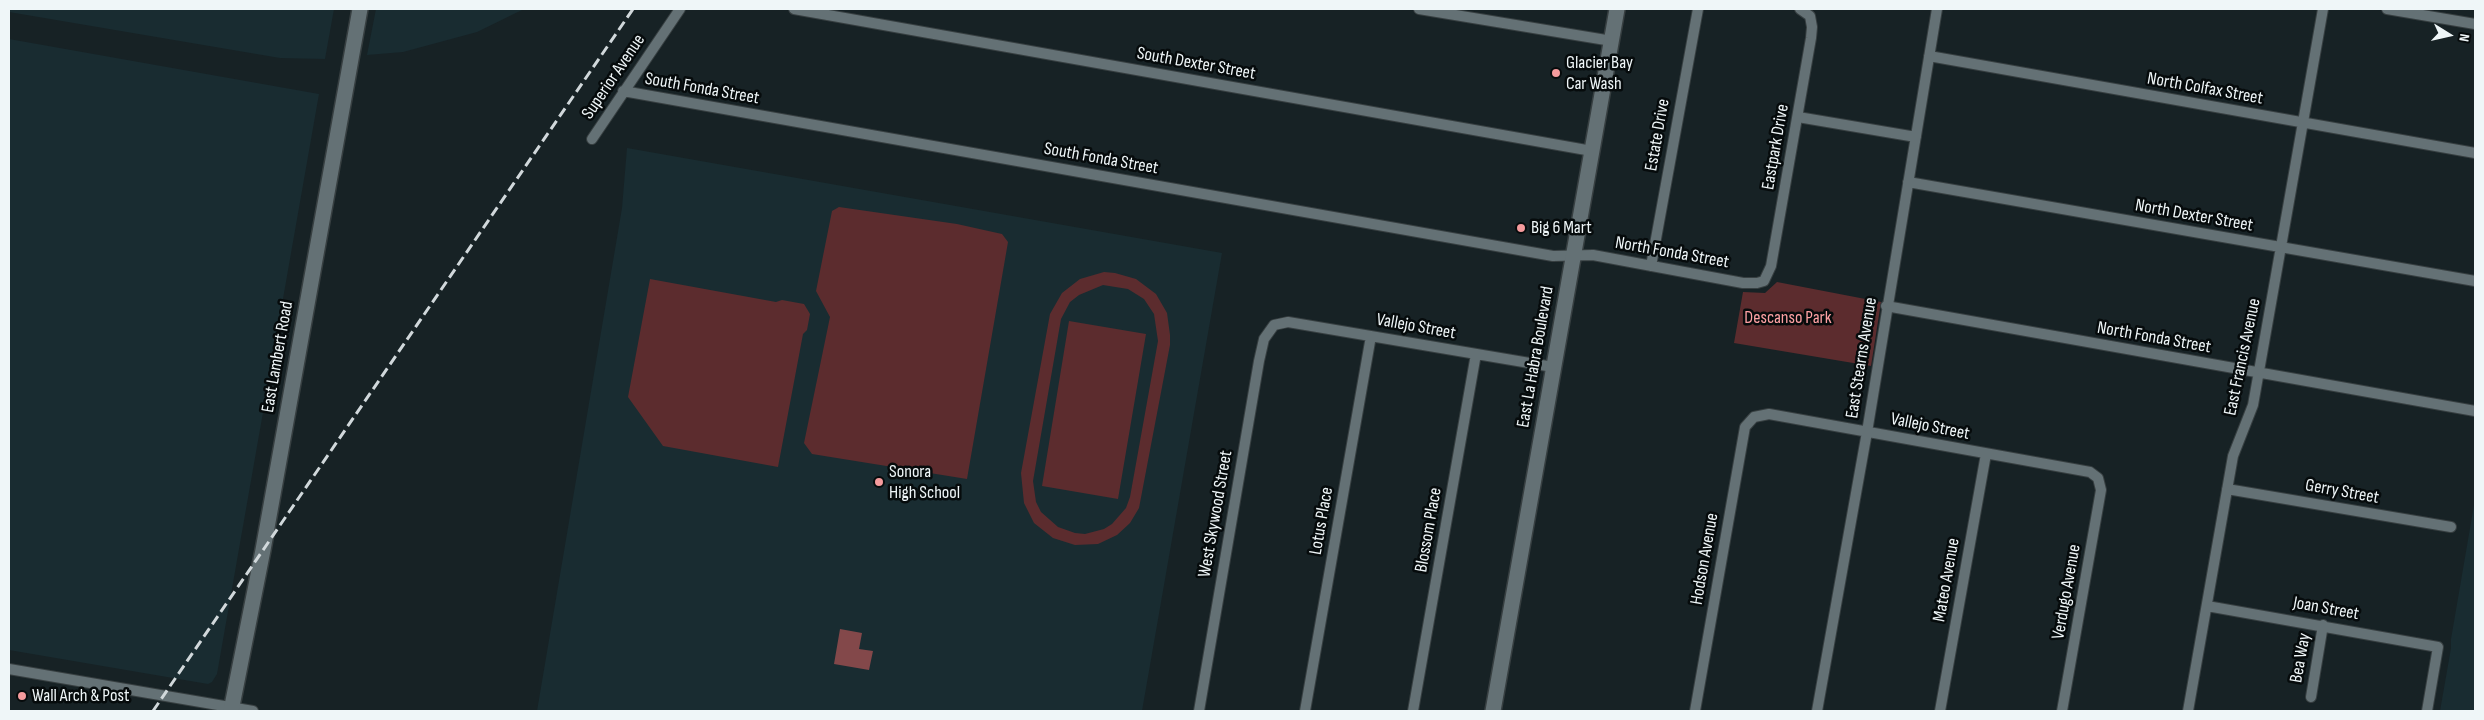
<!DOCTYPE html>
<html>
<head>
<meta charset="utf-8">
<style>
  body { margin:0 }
  #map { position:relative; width:2484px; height:720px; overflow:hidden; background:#172225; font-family:"Sofia Sans Condensed",sans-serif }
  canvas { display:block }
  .frame { position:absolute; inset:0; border:10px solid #eff6f8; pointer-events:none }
  .north { position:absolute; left:2424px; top:10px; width:50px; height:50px; -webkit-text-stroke:4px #060b0c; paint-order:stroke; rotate:100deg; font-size:14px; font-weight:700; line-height:20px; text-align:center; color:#eff6f8 }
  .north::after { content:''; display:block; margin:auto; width:18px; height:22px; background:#eff6f8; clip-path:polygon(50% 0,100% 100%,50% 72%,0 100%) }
</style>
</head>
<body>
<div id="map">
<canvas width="2484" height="720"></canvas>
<div class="frame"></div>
<div class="north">N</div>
</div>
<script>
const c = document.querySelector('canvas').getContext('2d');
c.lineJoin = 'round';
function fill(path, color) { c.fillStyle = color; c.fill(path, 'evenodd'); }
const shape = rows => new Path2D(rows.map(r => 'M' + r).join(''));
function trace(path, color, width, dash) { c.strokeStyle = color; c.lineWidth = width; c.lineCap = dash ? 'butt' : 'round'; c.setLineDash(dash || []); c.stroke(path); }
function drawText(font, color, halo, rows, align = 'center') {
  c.font = font + ' "Sofia Sans Condensed",sans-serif'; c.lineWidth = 5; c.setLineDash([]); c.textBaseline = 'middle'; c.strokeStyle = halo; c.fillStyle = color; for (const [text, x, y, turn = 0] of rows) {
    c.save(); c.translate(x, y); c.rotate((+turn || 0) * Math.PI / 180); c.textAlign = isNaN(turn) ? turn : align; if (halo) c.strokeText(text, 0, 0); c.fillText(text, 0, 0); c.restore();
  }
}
const built = shape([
  [9,9,334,9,325,59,280,58,9,12],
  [376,9,524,9,477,32,403,52,367,55],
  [9,39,319,94,217,674,212,682,208,684,9,650],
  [627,148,1222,253,1142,711,537,711,622,208],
  [2475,499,2475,711,2440,711,2451,648,2451,639]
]);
const green = shape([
  [839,207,957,224,1002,234,1008,242,967,479,812,454,804,443,830,317,816,291,832,211],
  [1104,272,1115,273,1136,279,1156,294,1167,313,1170,335,1170,345,1139,508,1130,523,1117,535,1098,544,1075,545,1053,538,1034,523,1024,503,1021,473,1050,314,1062,293,1080,279],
  [1103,285,1128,289,1144,299,1154,314,1158,341,1130,497,1126,508,1112,524,1104,529,1085,534,1075,533,1058,527,1041,512,1036,502,1033,481,1061,319,1070,302,1079,295],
  [650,279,776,302,782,300,804,304,810,314,807,330,803,334,778,467,663,446,628,397],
  [1777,282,1881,302,1871,366,1734,343,1743,292,1765,293],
  [1069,321,1146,334,1118,499,1042,486]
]);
const water = shape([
  [840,629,862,633,859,649,873,651,869,670,834,664]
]);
const street = shape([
  [794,9,1592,151],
  [1419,9,1612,41],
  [2387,9,2475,24],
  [1929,56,2475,153],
  [623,91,1553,256,1593,255,1743,283,1757,283,1764,281,1771,266,1811,38,1812,27,1810,16,1800,9],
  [1798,117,1916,137],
  [592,139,680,9],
  [1908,182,2475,281],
  [1651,266,1698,9],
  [1886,306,2475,411],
  [2227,489,2451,527],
  [2207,606,2438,647,2427,711],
  [9,669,253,711],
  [2311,697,2323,625],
  [1199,711,1259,361,1264,339,1274,325,1288,322,1553,367],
  [1305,711,1371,336],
  [1413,711,1476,354],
  [1695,711,1745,427,1754,417,1769,414,2090,472,2098,478,2101,490,2062,711],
  [1817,711,1867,432,1937,9],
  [1940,711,1986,454],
  [2188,711,2233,456,2253,405,2323,9]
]);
const secondary = shape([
  [231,711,263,550,360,9],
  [1493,711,1617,9]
]);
const rail = shape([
  [153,711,633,9]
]);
const markers = [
  [1556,73,5,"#f59b9d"],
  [1521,228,5,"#f59b9d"],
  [879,482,5,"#f59b9d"],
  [22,696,5,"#f59b9d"]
];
const poiNames = [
  ["Glacier Bay",1566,63],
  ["Car Wash",1566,84],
  ["Big 6 Mart",1531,228],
  ["Sonora",889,472],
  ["High School",889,493],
  ["Wall Arch & Post",32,696]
];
const streetNames = [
  ["South Dexter Street",1196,64,10],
  ["Superior Avenue",614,77,-56],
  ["South Fonda Street",702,89,10],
  ["North Colfax Street",2205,89,10],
  ["Estate Drive",1658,135,-80],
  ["Eastpark Drive",1776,147,-80],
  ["South Fonda Street",1101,159,10],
  ["North Dexter Street",2194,216,10],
  ["North Fonda Street",1672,253,10],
  ["Vallejo Street",1416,327,10],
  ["North Fonda Street",2154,338,10],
  ["East Lambert Road",278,357,-80],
  ["East La Habra Boulevard",1536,357,-80],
  ["East Francis Avenue",2243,357,-78],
  ["East Stearns Avenue",1862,358,-81],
  ["Vallejo Street",1930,427,11],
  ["Gerry Street",2342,492,10],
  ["West Skywood Street",1216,514,-80],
  ["Lotus Place",1322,521,-80],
  ["Blossom Place",1429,530,-80],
  ["Hodson Avenue",1705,559,-80],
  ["Mateo Avenue",1947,580,-80],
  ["Verdugo Avenue",2067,592,-80],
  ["Joan Street",2326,609,10],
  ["Bea Way",2301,658,-80]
];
const parkNames = [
  ["Descanso Park",1788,318]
];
fill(built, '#192c31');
fill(green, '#5c2c2e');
fill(water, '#83484a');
trace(street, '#373f41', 12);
trace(secondary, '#373f41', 18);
trace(street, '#647175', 10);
trace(secondary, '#647175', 15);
trace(rail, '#d1d8db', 3, [10, 5]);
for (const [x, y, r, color] of markers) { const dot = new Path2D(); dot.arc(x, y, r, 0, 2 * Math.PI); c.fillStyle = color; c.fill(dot); trace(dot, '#060b0c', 2); }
drawText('18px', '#eff6f8', '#060b0c', poiNames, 'left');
drawText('18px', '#eff6f8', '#060b0c', streetNames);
drawText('18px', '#fea1a4', '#060b0c', parkNames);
</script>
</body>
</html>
